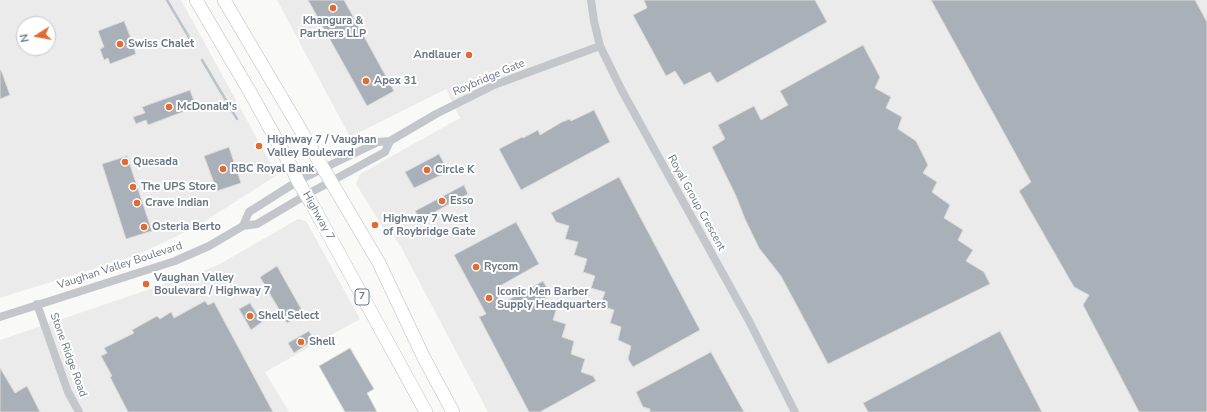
<!DOCTYPE html>
<html>
<head>
<meta charset="utf-8">
<style>
  body { margin:0 }
  #map { position:relative; width:1207px; height:412px; overflow:hidden; background:#f9faf7; font-family:"Nunito Sans",sans-serif }
  canvas { display:block }
  .north { position:absolute; left:16px; top:16px; width:40px; height:40px; box-sizing:border-box; background:#fff; border:1px solid #c3c9cf; border-radius:50%; rotate:259deg; font-size:11px; font-weight:700; line-height:16px; text-align:center; color:#697788 }
  .north::after { content:''; display:block; margin:auto; width:14px; height:18px; background:#e16b30; clip-path:polygon(50% 0,100% 100%,50% 72%,0 100%) }
</style>
</head>
<body>
<div id="map">
<canvas width="1207" height="412"></canvas>
<div class="north">N</div>
</div>
<script>
const c = document.querySelector('canvas').getContext('2d');
c.lineJoin = 'round';
function fill(path, color) { c.fillStyle = color; c.fill(path, 'evenodd'); }
const shape = rows => new Path2D(rows.map(r => 'M' + r).join(''));
function trace(path, color, width, dash) { c.strokeStyle = color; c.lineWidth = width; c.lineCap = dash ? 'butt' : 'round'; c.setLineDash(dash || []); c.stroke(path); }
function drawText(font, color, halo, rows, align = 'center') {
  c.font = font + ' "Nunito Sans",sans-serif'; c.lineWidth = 4; c.setLineDash([]); c.textBaseline = 'middle'; c.strokeStyle = halo; c.fillStyle = color; for (const [text, x, y, turn = 0] of rows) {
    c.save(); c.translate(x, y); c.rotate((+turn || 0) * Math.PI / 180); c.textAlign = isNaN(turn) ? turn : align; if (halo) c.strokeText(text, 0, 0); c.fillText(text, 0, 0); c.restore();
  }
}
const built = shape([
  [0,0,181,0,277,175,196,227,137,255,0,298],
  [24,24,48,24,48,48,24,48],
  [277,0,1207,0,1207,412,488,412,401,247,392,234,384,229,356,184,360,174,460,118,446,89,350,137],
  [298,219,306,221,360,319,265,372,289,412,0,412,0,340,206,270,220,264]
]);
const stream = shape([
  [167,0,190,39],
  [202,60,237,119]
]);
const building = shape([
  [308,0,344,0,394,91,367,106,308,0],
  [644,0,815,0,827,22,717,83,710,72,684,85,675,71,666,76,633,15,647,8,644,0],
  [931,0,1195,0,1207,22,1207,412,1139,412,1083,305,1089,295,1074,287,1019,191,1031,182,931,0],
  [124,21,132,41,135,40,138,47,134,48,136,54,110,64,108,58,104,60,100,49,104,47,98,31,124,21],
  [863,45,880,77,875,88,891,97,886,108,902,117,898,129,916,141,928,165,923,173,937,182,932,192,950,205,944,218,963,230,958,240,973,250,966,261,984,272,990,284,828,364,781,276,759,248,745,219,736,196,712,147,725,139,718,125,754,106,761,120,788,105,780,91,863,45],
  [0,70,1,70,10,95,0,99,0,70],
  [190,90,196,107,148,125,146,120,136,124,133,117,145,113,142,107,190,90],
  [594,110,610,142,521,190,499,149,522,137,523,138,538,130,540,135,562,122,570,119,571,121,594,110],
  [229,147,241,183,217,191,204,156,229,147],
  [439,154,447,169,441,172,443,174,414,188,405,172,439,154],
  [127,156,152,231,126,239,102,164,127,156],
  [619,177,700,330,633,367,628,359,631,346,618,340,621,327,610,323,614,310,600,306,605,292,591,288,595,276,583,272,587,259,574,255,578,242,565,239,569,226,556,222,551,213,619,177],
  [464,185,468,194,420,220,415,211,464,185],
  [516,222,539,264,498,287,497,295,501,304,543,281,548,290,544,303,557,307,553,320,566,324,562,337,574,341,571,354,585,359,581,372,593,376,596,381,540,412,529,412,479,317,486,314,454,255,516,222],
  [277,266,304,314,287,323,260,277,277,266],
  [205,301,208,305,214,302,273,412,128,412,110,377,112,376,101,356,107,353,104,348,134,333,132,330,157,316,160,319,171,312,174,318,205,301],
  [250,303,262,322,251,330,239,309,250,303],
  [309,331,314,340,294,353,288,343,309,331],
  [1000,331,1042,412,868,412,863,403,1000,331],
  [350,348,374,389,367,393,377,412,345,412,319,366,350,348],
  [711,352,744,412,650,412,650,409,643,407,636,392,711,352],
  [0,368,15,393,27,386,40,412,0,412,0,368]
]);
const minor = shape([
  [591,0,594,21,600,46,621,89,749,321,795,412],
  [243,226,249,212,298,181,324,168,378,142,390,141,436,114,494,85,600,46],
  [37,304,68,392,79,412],
  [0,317,175,261,209,246,243,226,257,224,306,195,385,152,390,141]
]);
const primary = shape([
  [196,0,250,92,292,168,298,181,314,208,426,412],
  [224,0,379,263,424,358,453,412]
]);
const markers = [
  [333,8,4,"#e16b30"],
  [120,44,4,"#e16b30"],
  [469,55,4,"#e16b30"],
  [366,81,4,"#e16b30"],
  [169,107,4,"#e16b30"],
  [259,146,4,"#e16b30"],
  [125,162,4,"#e16b30"],
  [223,169,4,"#e16b30"],
  [427,170,4,"#e16b30"],
  [133,187,4,"#e16b30"],
  [442,201,4,"#e16b30"],
  [137,203,4,"#e16b30"],
  [375,225,4,"#e16b30"],
  [144,227,4,"#e16b30"],
  [476,267,4,"#e16b30"],
  [146,284,4,"#e16b30"],
  [489,298,4,"#e16b30"],
  [250,316,4,"#e16b30"],
  [301,342,4,"#e16b30"]
];
const shields = [
  [362,297,14]
];
const shieldNames = [
  ["7",362,297]
];
const poiNames = [
  ["Khangura &",333,21,"center"],
  ["Partners LLP",333,34,"center"],
  ["Swiss Chalet",128,44],
  ["Andlauer",461,55,"right"],
  ["Apex 31",374,81],
  ["McDonald's",177,107],
  ["Highway 7 / Vaughan",267,140],
  ["Valley Boulevard",267,153],
  ["Quesada",133,162],
  ["RBC Royal Bank",231,169],
  ["Circle K",435,170],
  ["The UPS Store",141,187],
  ["Esso",450,201],
  ["Crave Indian",145,203],
  ["Highway 7 West",383,219],
  ["of Roybridge Gate",383,232],
  ["Osteria Berto",152,227],
  ["Rycom",484,267],
  ["Vaughan Valley",154,278],
  ["Boulevard / Highway 7",154,291],
  ["Iconic Men Barber",497,292],
  ["Supply Headquarters",497,305],
  ["Shell Select",258,316],
  ["Shell",309,342]
];
const streetNames = [
  ["Roybridge Gate",489,78,-23],
  ["Royal Group Crescent",696,203,61],
  ["Highway 7",318,216,61],
  ["Vaughan Valley Boulevard",120,266,-18],
  ["Stone Ridge Road",68,355,70]
];
fill(built, '#eaebea');
trace(stream, '#bbc4ca', 2.5);
fill(building, '#a9b0b8');
trace(building, '#dbdbd9', 1);
trace(primary, '#b6babf', 14);
trace(minor, '#c3c6cb', 8);
trace(primary, '#fff', 13);
for (const [x, y, r, color] of markers) { const dot = new Path2D(); dot.arc(x, y, r, 0, 2 * Math.PI); c.fillStyle = color; c.fill(dot); trace(dot, '#fff', 1.5); }
for (const [x, y, w] of shields) { const box = new Path2D(); box.roundRect(x - w / 2, y - 8, w, 16, 3); c.fillStyle = '#fff'; c.fill(box); trace(box, '#697788', 1); }
drawText('bold 10px', '#697788', null, shieldNames);
drawText('bold 11px', '#697788', '#fff', poiNames, 'left');
drawText('11px', '#697788', '#fff', streetNames);
</script>
</body>
</html>
